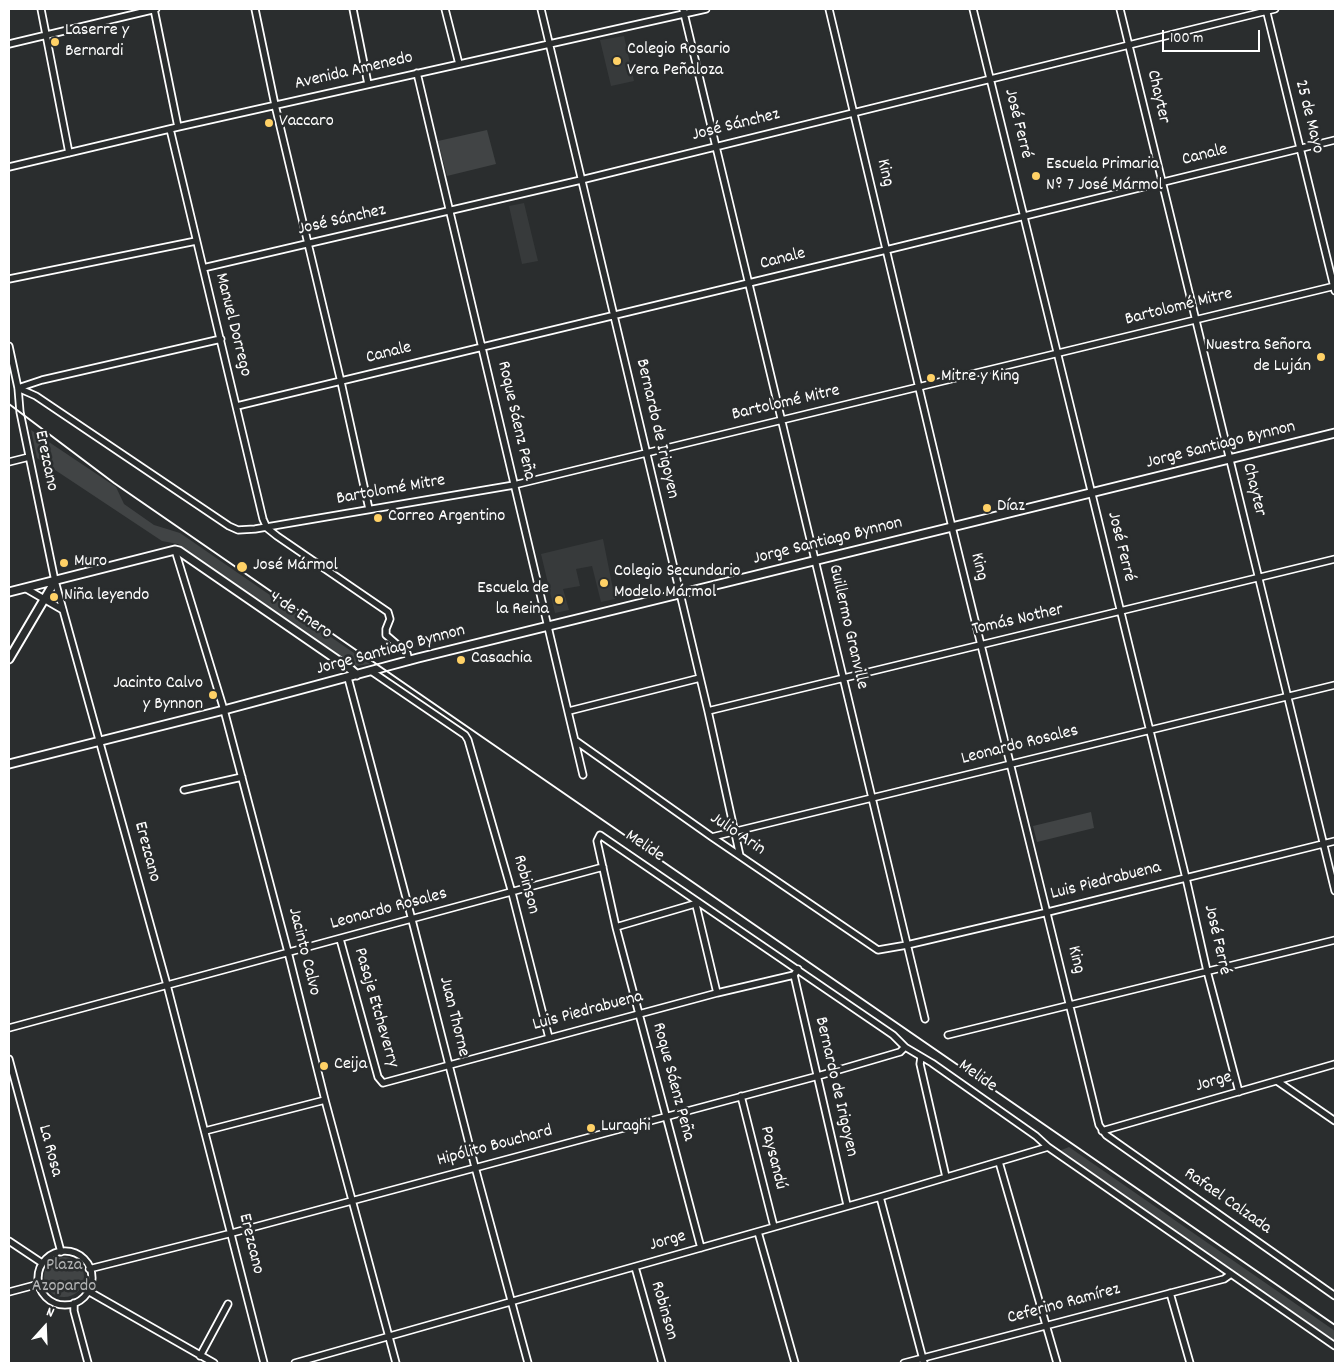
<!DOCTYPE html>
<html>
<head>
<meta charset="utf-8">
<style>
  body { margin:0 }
  #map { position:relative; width:1344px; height:1372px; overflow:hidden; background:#2a2d2e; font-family:Dekko,sans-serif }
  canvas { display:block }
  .frame { position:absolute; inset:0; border:10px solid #fff; pointer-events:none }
  .north { position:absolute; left:20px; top:1302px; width:50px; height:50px; -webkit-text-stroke:4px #2a2d2e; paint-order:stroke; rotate:20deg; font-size:14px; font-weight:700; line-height:20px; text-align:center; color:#fff }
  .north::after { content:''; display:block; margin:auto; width:18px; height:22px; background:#fff; clip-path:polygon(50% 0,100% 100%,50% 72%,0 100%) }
  .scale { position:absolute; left:1162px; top:30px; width:98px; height:22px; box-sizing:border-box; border:2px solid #fff; border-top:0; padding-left:6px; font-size:15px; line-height:18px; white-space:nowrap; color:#fff; -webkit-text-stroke:4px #2a2d2e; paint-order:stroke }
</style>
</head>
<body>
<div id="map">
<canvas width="1344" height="1372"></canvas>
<div class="frame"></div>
<div class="north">N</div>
<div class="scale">100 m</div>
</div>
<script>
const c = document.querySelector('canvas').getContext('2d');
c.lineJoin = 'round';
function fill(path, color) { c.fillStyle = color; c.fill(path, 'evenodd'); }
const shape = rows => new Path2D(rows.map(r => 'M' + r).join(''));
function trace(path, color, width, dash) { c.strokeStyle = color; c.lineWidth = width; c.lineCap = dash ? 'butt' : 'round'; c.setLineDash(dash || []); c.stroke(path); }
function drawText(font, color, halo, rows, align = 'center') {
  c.font = font + ' Dekko,sans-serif'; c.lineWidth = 5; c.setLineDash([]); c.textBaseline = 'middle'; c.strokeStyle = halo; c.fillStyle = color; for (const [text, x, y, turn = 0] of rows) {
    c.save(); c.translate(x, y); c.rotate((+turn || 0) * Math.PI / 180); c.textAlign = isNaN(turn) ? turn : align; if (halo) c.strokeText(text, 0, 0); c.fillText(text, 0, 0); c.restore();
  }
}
const built = shape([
  [624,36,634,81,611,86,600,40],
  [524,203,538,261,522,264,509,206],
  [603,539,615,599,601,602,592,566,576,569,580,586,563,589,569,610,555,613,541,554]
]);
const green = shape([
  [487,130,496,164,447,176,438,141],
  [31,430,116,487,124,504,154,525,180,533,370,664,355,666,178,544,162,541,37,458],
  [1091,812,1094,828,1037,842,1033,826],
  [1069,1147,1335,1331,1335,1341,1059,1151],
  '44 1277a20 20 0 1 1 40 0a20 20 0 1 1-40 0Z'
]);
const minor = shape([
  [41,9,69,153],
  [154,9,178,127],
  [255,9,275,105,341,382,369,509],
  [353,9,368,84],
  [445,9,459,64],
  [541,9,708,711,740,856],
  [683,9,925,1019],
  [829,9,952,527,1099,1125,1106,1135,1335,1296],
  [973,9,1186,878,1207,971,1239,1092],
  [1120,9,1335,891],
  [1266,9,1335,291],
  [9,44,156,9],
  [417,73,583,775],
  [170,129,263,519,267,528,277,536,388,612,390,619,386,629,386,635,407,653,409,661],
  [9,167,178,127,706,9],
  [203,268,581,180,1275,9],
  [9,279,196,241],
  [9,346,18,388,20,412,55,581,167,985,264,1363],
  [18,388,36,396,229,526,238,530,255,529,514,485,1335,286],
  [18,388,42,380,221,339],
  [237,406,886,250,1335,140],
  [9,462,29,457],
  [175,550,224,710,288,952,325,1100,396,1363],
  [25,588,63,610],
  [371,671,465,735,468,740,512,893,549,1038],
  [348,678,412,920,475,1167,528,1363],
  [569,711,700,678],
  [708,711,1335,559],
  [576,741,712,837,878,950,907,945,1048,912,1335,841],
  [184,790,242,777],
  [712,837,1335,685],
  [696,905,717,993],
  [616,927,698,903],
  [340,939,378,1077,383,1083,717,993,794,975,798,969],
  [794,975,847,1205],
  [9,1028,603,867],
  [948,1035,1335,940],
  [921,1057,920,1064,946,1177],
  [9,1059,61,1252],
  [1277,1081,1335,1121],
  [741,1096,774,1227],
  [205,1131,325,1100],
  [1102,1131,1335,1064],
  [999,1162,1057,1363],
  [880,1197,924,1363],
  [758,1232,795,1363],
  [9,1241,42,1263],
  [701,1248,616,927,597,841,600,835,893,1035,905,1047,932,1063,1036,1136,1048,1147,1335,1346],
  '38 1278a27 27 0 1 1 54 0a27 27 0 1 1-54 0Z',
  [635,1267,662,1363],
  [89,1269,232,1233,818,1076,900,1052,905,1047],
  [88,1291,214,1363],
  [9,1292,39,1284],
  [1170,1293,1190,1363],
  [74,1303,74,1311,88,1363],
  [200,1356,228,1304],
  [295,1363,880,1197,1048,1147],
  [904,1363,1224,1279,1231,1274]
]);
const tertiary = shape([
  [9,592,175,550,179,551,349,668,357,675],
  [9,659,55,581],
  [9,764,224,710,418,658,1335,433]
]);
const rail = shape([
  [9,404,114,483,1335,1325]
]);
const markers = [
  [55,42,5,"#ffd166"],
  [617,61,5,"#ffd166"],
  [269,123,5,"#ffd166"],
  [1036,176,5,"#ffd166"],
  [1321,357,5,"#ffd166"],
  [931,378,5,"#ffd166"],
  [987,508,5,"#ffd166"],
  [378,518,5,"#ffd166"],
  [64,563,5,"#ffd166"],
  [242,567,6,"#ffd166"],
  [604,583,5,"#ffd166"],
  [54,597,5,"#ffd166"],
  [559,600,5,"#ffd166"],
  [461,660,5,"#ffd166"],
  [213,695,5,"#ffd166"],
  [324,1066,5,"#ffd166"],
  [591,1128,5,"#ffd166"]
];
const poiNames = [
  ["Laserre y",65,32],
  ["Bernardi",65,53],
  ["Colegio Rosario",627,51],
  ["Vera Peñaloza",627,72],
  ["Vaccaro",279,123],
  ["Escuela Primaria",1046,166],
  ["Nº 7 José Mármol",1046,187],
  ["Nuestra Señora",1311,347,"right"],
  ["de Luján",1311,368,"right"],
  ["Mitre y King",941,378],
  ["Díaz",997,508],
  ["Correo Argentino",388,518],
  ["Muro",74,563],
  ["José Mármol",253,567],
  ["Colegio Secundario",614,573],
  ["Modelo Mármol",614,594],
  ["Escuela de",549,590,"right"],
  ["la Reina",549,611,"right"],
  ["Niña leyendo",64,597],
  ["Casachia",471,660],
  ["Jacinto Calvo",203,685,"right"],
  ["y Bynnon",203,706,"right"],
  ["Ceija",334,1066],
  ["Luraghi",601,1128]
];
const streetNames = [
  ["Avenida Amenedo",354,72,-13],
  ["Chayter",1157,97,77],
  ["25 de Mayo",1308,117,76],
  ["José Ferré",1017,124,76],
  ["José Sánchez",736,126,-14],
  ["Canale",1205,156,-14],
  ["King",884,173,77],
  ["José Sánchez",342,221,-13],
  ["Canale",783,260,-14],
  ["Bartolomé Mitre",1179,308,-14],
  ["Manuel Dorrego",232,325,76],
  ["Canale",389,354,-14],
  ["Bartolomé Mitre",786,404,-13],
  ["Roque Sáenz Peña",515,421,77],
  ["Bernardo de Irigoyen",656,429,77],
  ["Jorge Santiago Bynnon",1221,446,-14],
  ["Erezcano",45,461,78],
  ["Chayter",1253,490,76],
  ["Bartolomé Mitre",391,491,-10],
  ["Jorge Santiago Bynnon",828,542,-14],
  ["José Ferré",1120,547,76],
  ["King",978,567,76],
  ["4 de Enero",300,616,34],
  ["Tomás Nother",1018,621,-13],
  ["Guillermo Granville",847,627,77],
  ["Jorge Santiago Bynnon",391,651,-15],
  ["Leonardo Rosales",1020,746,-14],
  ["Julio Arin",737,835,34],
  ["Melide",644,847,34],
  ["Erezcano",146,852,75],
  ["Luis Piedrabuena",1106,882,-14],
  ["Robinson",525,885,75],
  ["Leonardo Rosales",389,910,-15],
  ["José Ferré",1216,940,77],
  ["Jacinto Calvo",303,952,76],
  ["King",1075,960,76],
  ["Pasaje Etcheverry",375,1008,74],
  ["Luis Piedrabuena",588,1012,-15],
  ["Juan Thorne",453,1017,76],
  ["Melide",977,1077,35],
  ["Roque Sáenz Peña",672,1082,75],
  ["Jorge",1214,1083,-16],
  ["Bernardo de Irigoyen",835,1087,77],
  ["Hipólito Bouchard",495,1147,-15],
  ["La Rosa",49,1151,75],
  ["Paysandú",772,1158,76],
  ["Rafael Calzada",1227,1202,35],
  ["Jorge",668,1242,-16],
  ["Erezcano",250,1244,76],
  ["Ceferino Ramírez",1064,1305,-15],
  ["Robinson",663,1311,74]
];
const parkNames = [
  ["Plaza",64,1267],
  ["Azopardo",64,1288]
];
fill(built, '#373a3b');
fill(green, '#414445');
trace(minor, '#fff', 9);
trace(tertiary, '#fff', 11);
trace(minor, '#2a2d2e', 5.5);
trace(tertiary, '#2a2d2e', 7);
trace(rail, '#fff', 2);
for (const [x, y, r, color] of markers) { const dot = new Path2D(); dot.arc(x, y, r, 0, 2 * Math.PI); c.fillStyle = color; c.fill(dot); trace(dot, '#2a2d2e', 2); }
drawText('18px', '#fff', '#2a2d2e', poiNames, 'left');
drawText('18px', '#fff', '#2a2d2e', streetNames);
drawText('18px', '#b3b4b5', '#2a2d2e', parkNames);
</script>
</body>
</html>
